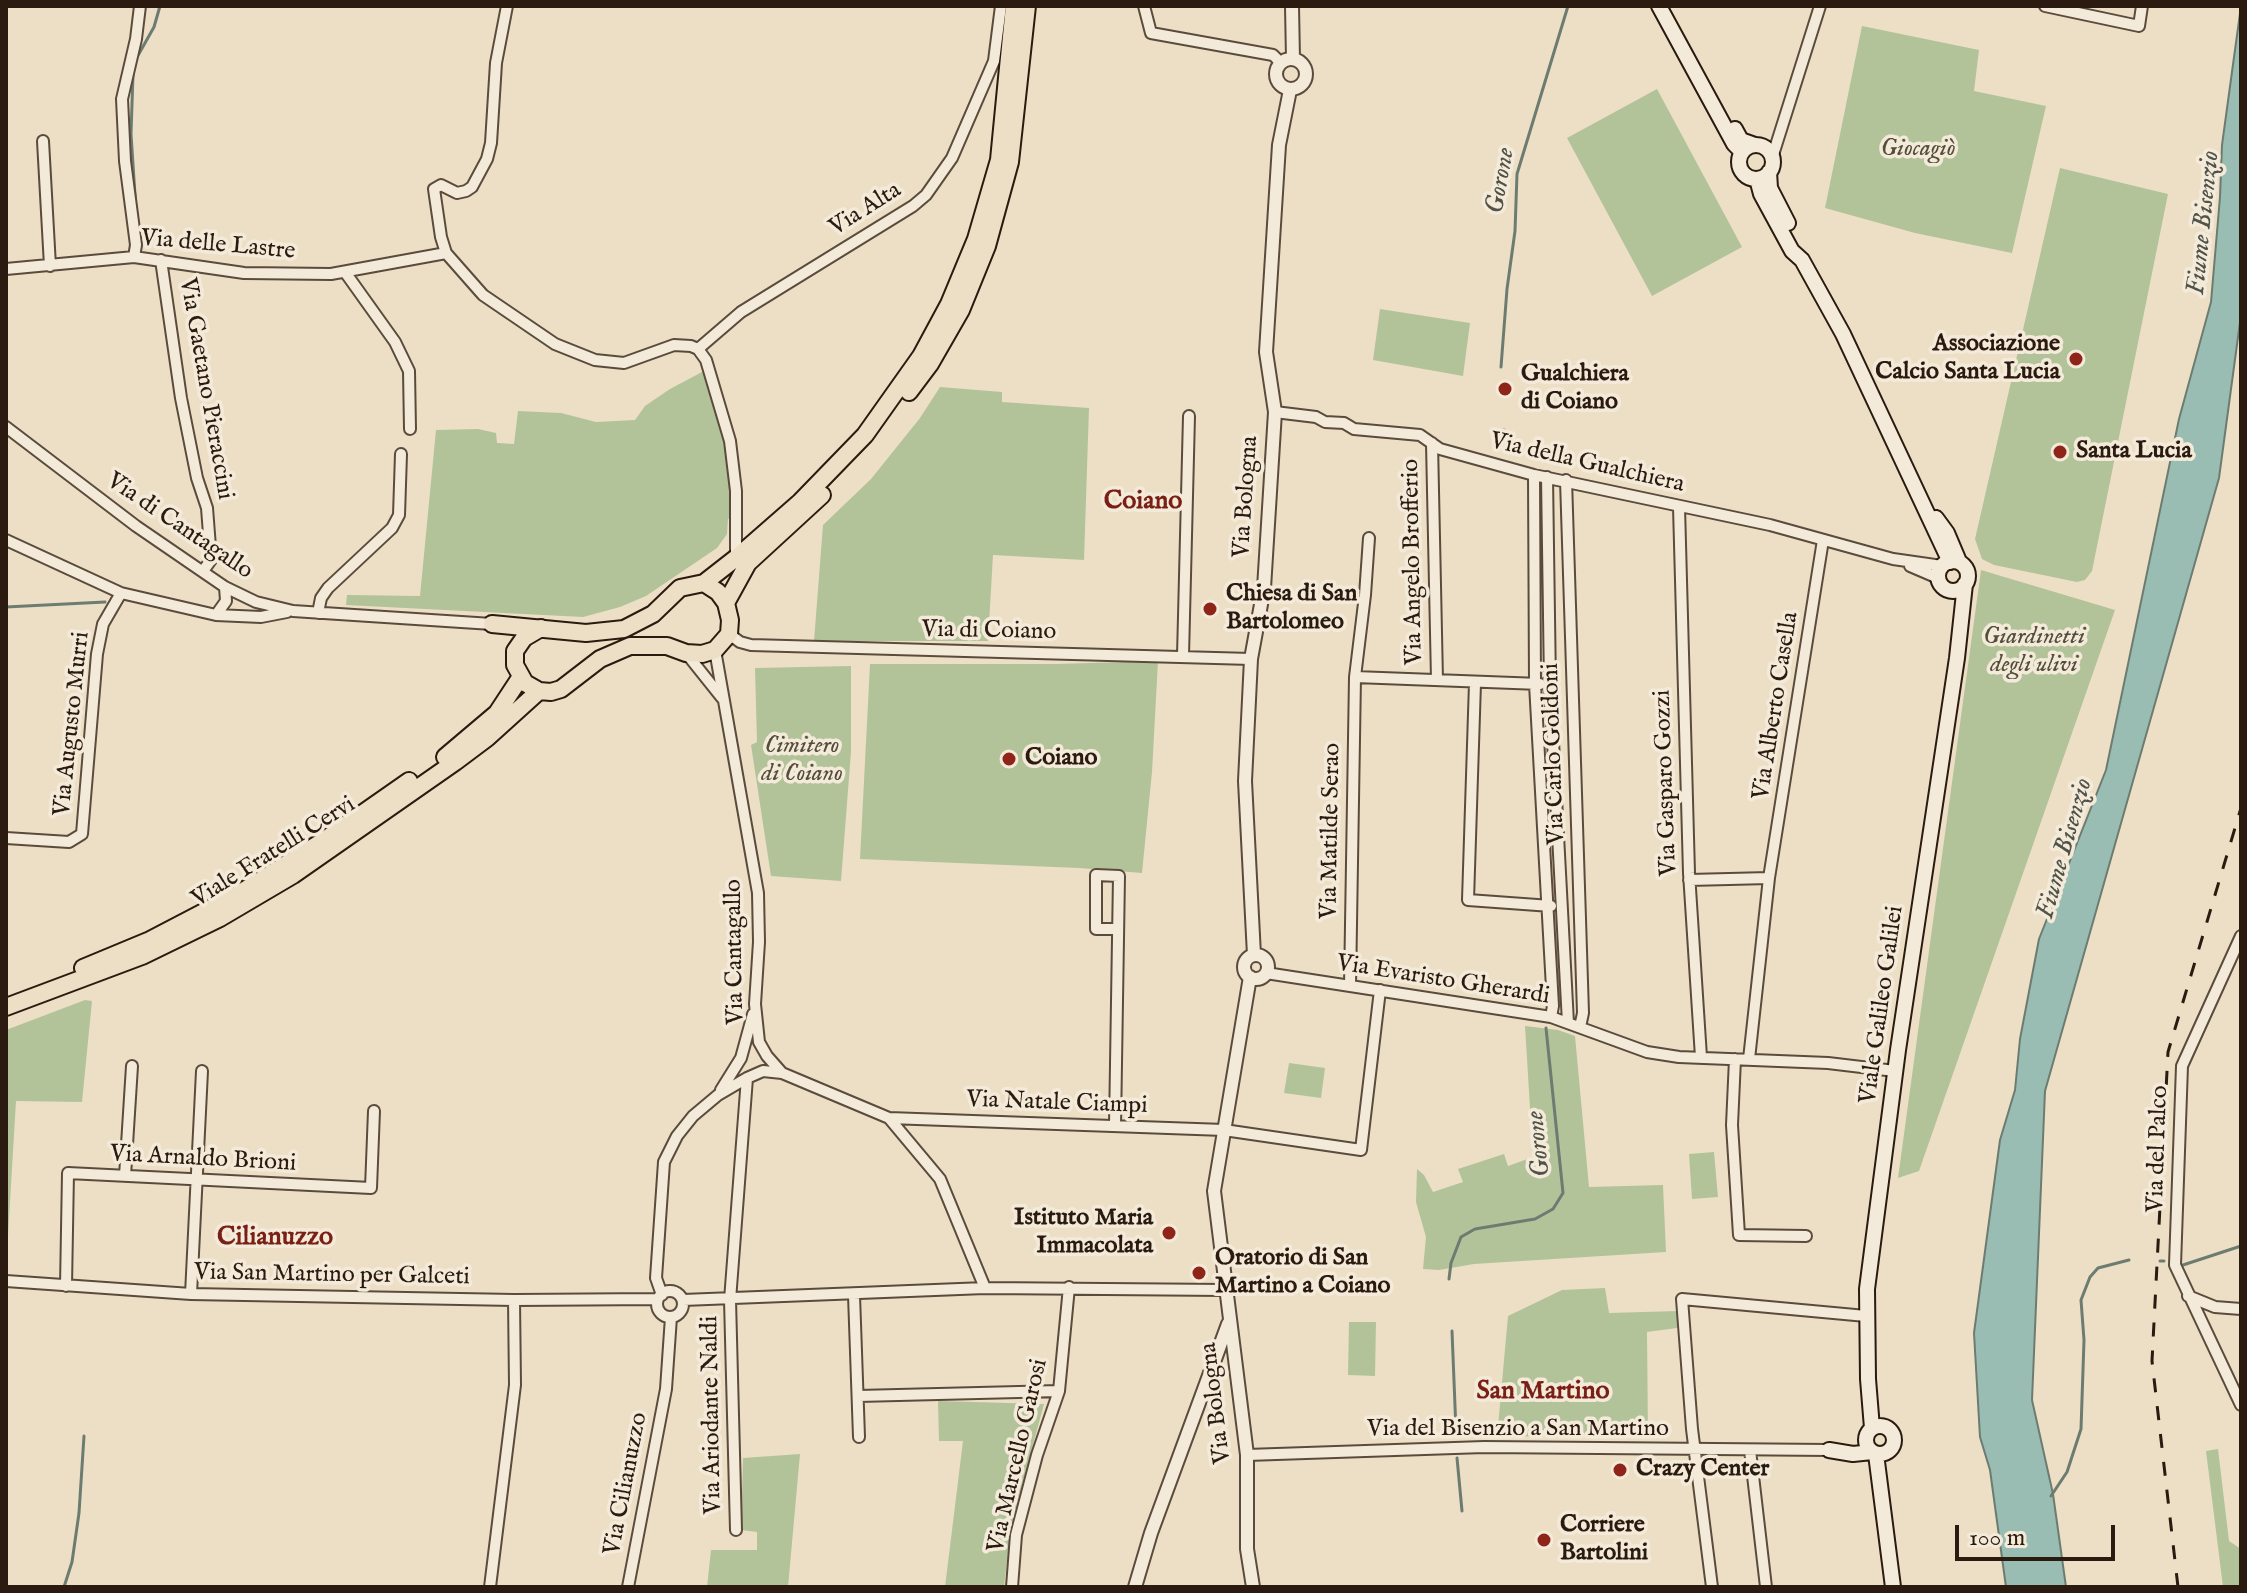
<!DOCTYPE html>
<html>
<head>
<meta charset="utf-8">
<style>
  body { margin:0 }
  #map { position:relative; width:2247px; height:1593px; overflow:hidden; background:#eddfc5; font-family:"IM FELL English",serif }
  canvas { display:block }
  .frame { position:absolute; inset:0; border:8px solid #2a1a0f; pointer-events:none }
  .scale { position:absolute; left:1955px; top:1525px; width:160px; height:36px; box-sizing:border-box; border:4px solid #2a1a0f; border-top:0; padding-left:10px; font-size:24px; line-height:28px; white-space:nowrap; color:#2a1a0f; -webkit-text-stroke:6px #f3ead9; paint-order:stroke }
</style>
</head>
<body>
<div id="map">
<canvas width="2247" height="1593"></canvas>
<div class="frame"></div>
<div class="scale">100 m</div>
</div>
<script>
const c = document.querySelector('canvas').getContext('2d');
c.lineJoin = 'round';
function fill(path, color) { c.fillStyle = color; c.fill(path, 'evenodd'); }
const shape = rows => new Path2D(rows.map(r => 'M' + r).join(''));
function trace(path, color, width, dash) { c.strokeStyle = color; c.lineWidth = width; c.lineCap = dash ? 'butt' : 'round'; c.setLineDash(dash || []); c.stroke(path); }
function drawText(font, color, halo, rows, align = 'center') {
  c.font = font + ' "IM FELL English",serif'; c.lineWidth = 7; c.setLineDash([]); c.textBaseline = 'middle'; c.strokeStyle = halo; c.fillStyle = color; for (const [text, x, y, turn = 0] of rows) {
    c.save(); c.translate(x, y); c.rotate((+turn || 0) * Math.PI / 180); c.textAlign = isNaN(turn) ? turn : align; if (halo) c.strokeText(text, 0, 0); c.fillText(text, 0, 0); c.restore();
  }
}
const green = shape([
  [1862,26,1979,50,1974,91,2046,106,2012,253,1915,233,1825,208],
  [1657,89,1742,247,1652,296,1567,138],
  [2060,168,2168,194,2092,571,2085,580,2077,582,1994,565,1982,559,1975,539],
  [1380,309,1470,323,1463,376,1373,360],
  [702,372,706,374,727,450,733,493,731,518,728,519,727,534,717,548,646,596,620,607,583,617,346,605,347,595,420,596,436,430,478,429,496,433,497,443,514,444,518,411,561,413,596,422,635,420,645,406,670,389],
  [940,387,1002,392,1002,402,1089,408,1084,560,993,555,988,641,814,641,823,525,871,479,920,418],
  [1981,570,2115,610,1919,1171,1898,1178],
  [1158,661,1152,772,1142,873,1079,868,860,859,870,664,1056,664],
  [851,666,851,752,841,881,771,876,751,745,757,742,755,668],
  [85,1000,92,1001,82,1102,16,1101,6,1269,6,1030],
  [1525,1026,1558,1030,1575,1036,1589,1187,1663,1185,1666,1252,1474,1264,1439,1270,1423,1269,1426,1237,1416,1202,1417,1169,1424,1175,1433,1192,1463,1182,1458,1169,1504,1154,1508,1166,1533,1157],
  [1289,1063,1325,1068,1321,1098,1284,1093],
  [1714,1152,1718,1197,1692,1199,1689,1154],
  [1605,1288,1609,1313,1678,1311,1677,1328,1647,1332,1648,1434,1497,1437,1508,1316,1562,1290],
  [1349,1322,1376,1322,1375,1376,1348,1375],
  [938,1401,1044,1404,1011,1526,1004,1587,945,1587,963,1441,939,1441],
  [2218,1449,2229,1541,2241,1549,2241,1587,2223,1587,2206,1451],
  [800,1454,788,1587,707,1587,711,1550,757,1550,757,1532,741,1530,743,1458]
]);
const water = shape([
  [2241,6,2241,315,2219,478,2045,1091,2032,1400,2053,1494,2066,1587,2006,1587,1990,1470,1980,1437,1974,1333,2000,1140,2015,1090,2020,1039,2039,939,2106,770,2179,419,2211,302,2220,197,2222,145,2241,6]
]);
const stream = shape([
  [136,59,154,27,160,6],
  [133,74,131,134,136,210],
  [1501,367,1507,289,1515,231,1517,174,1568,6],
  [1504,430,1520,452],
  [6,607,105,602],
  [2160,1261,2164,1261],
  [2183,1265,2241,1246],
  [1449,1279,1451,1263,1461,1237,1475,1229,1535,1219,1553,1209,1563,1193,1546,1028],
  [1452,1331,1456,1431],
  [1457,1458,1462,1511],
  [2051,1496,2067,1472,2081,1429,2084,1340,2081,1300,2090,1277,2098,1268,2129,1260],
  [64,1587,72,1562,79,1513,84,1436]
]);
const minor = shape([
  [1144,6,1151,33,1273,55,1281,63],
  [2045,6,2139,26,2142,6],
  [43,141,50,266],
  [1772,158,1820,6],
  [446,253,441,237,434,189,441,185,457,193,466,191,472,187,487,159,491,143,496,63,507,6],
  [134,257,136,245,125,161,122,99,136,39,140,6],
  [161,260,181,398,197,478,207,508,211,560,203,571],
  [6,269,134,257,244,273,331,274,446,253,483,295,555,344,595,360,624,363,674,345,691,346,698,349,706,360,730,441,736,491,736,558],
  [345,272,395,342,409,371,410,429],
  [698,349,741,312,913,206,926,195,952,158,994,61,1001,6],
  [1275,412,1316,417,1325,422,1344,423,1354,429,1420,435,1440,449,1534,475,1770,525,1893,559,1942,566],
  [6,427,136,526,225,587,256,602,293,611,492,624],
  [1432,443,1437,680],
  [1534,475,1535,684,1553,1006,1551,1017],
  [1547,477,1550,685,1568,1023],
  [1566,480,1583,1013,1580,1027],
  [1679,507,1689,873,1701,1057],
  [6,540,121,593,216,615,261,617,287,612],
  [1910,566,1938,578],
  [318,613,321,598,328,588,392,528,399,515,401,454],
  [216,615,226,601,225,587],
  [729,634,740,642,751,645,1251,659],
  [715,650,758,893,759,942,755,1004,759,1042,767,1056,782,1073,889,1118,940,1179,985,1288],
  [686,653,722,698],
  [1183,656,1189,416],
  [1355,677,1365,595,1369,538],
  [1475,683,1468,900,1551,906],
  [6,838,69,842,82,834,97,654,103,624,121,593],
  [1689,880,1769,878],
  [2241,936,2182,1066,2175,1265,2241,1405],
  [1266,973,1551,1017,1647,1052,1679,1057,1828,1063,1895,1071],
  [1350,986,1355,677,1540,684],
  [1735,1059,1732,1125,1739,1235,1806,1236],
  [1749,1059,1769,878,1823,540],
  [721,1090,741,1058,753,1014],
  [889,1118,1224,1130,1361,1150,1380,990],
  [1115,1126,1119,876,1096,875,1096,929,1118,929],
  [125,1176,132,1066],
  [6,1281,191,1294,514,1300,658,1299],
  [66,1286,68,1173,371,1188,374,1111],
  '657 1304a13 13 0 1 1 26 0a13 13 0 1 1-26 0Z',
  [191,1294,202,1071],
  [662,1295,656,1278,664,1162,677,1136,693,1116,718,1095,747,1078,763,1071,782,1073],
  [854,1295,859,1437],
  [2188,1296,2215,1307,2241,1309],
  [683,1300,985,1288,1225,1290],
  [858,1396,1059,1391],
  [1750,1450,1766,1587],
  [1247,1455,1484,1447,1829,1450],
  [736,1530,730,1300,747,1078],
  [490,1587,515,1385,514,1300],
  [628,1587,666,1389,671,1317],
  [1012,1587,1016,1535,1037,1455,1059,1391,1069,1287],
  [1712,1587,1692,1429,1682,1299,1866,1316]
]);
const tertiary = shape([
  [1292,6,1293,59],
  '1276 74a15 15 0 1 1 30 0a15 15 0 1 1-30 0Z',
  [1254,955,1245,781,1251,659,1264,588,1275,412,1266,352,1279,145,1290,90],
  '1244 967a12 12 0 1 1 24 0a12 12 0 1 1-24 0Z',
  [1250,977,1214,1191,1247,1455,1247,1549,1253,1587],
  [1135,1587,1151,1533,1228,1324]
]);
const secondary = shape([
  [1659,6,1734,144,1742,152],
  [1735,129,1741,140,1755,145],
  '1739 162a17 17 0 1 1 34 0a17 17 0 1 1-34 0Z',
  [1769,172,1770,188,1788,223],
  [1757,179,1761,194,1792,251,1802,260,1843,334,1950,562],
  [1936,518,1947,533,1958,559],
  '1938 576a15 15 0 1 1 30 0a15 15 0 1 1-30 0Z',
  '1866 1440a14 14 0 1 1 28 0a14 14 0 1 1-28 0Z',
  [1872,1428,1868,1379,1867,1289,1898,1050,1957,658,1965,584],
  [1829,1450,1853,1454,1872,1452],
  [1876,1454,1893,1587]
]);
const primary = shape([
  [909,392,930,364,961,310,987,246,1010,162,1027,6],
  [726,603,748,563,822,495],
  [492,624,586,633,624,629,653,614,680,588,704,583,736,558,800,502,865,435,921,356,949,304,976,239,999,160,1014,6],
  [541,628,524,638,515,651,515,665,525,683,539,691,551,692,561,689,600,659,630,646,667,646,686,653,702,654,715,650,729,634,730,620,726,603,718,592,704,583],
  [445,757,497,713,520,678],
  [83,968,148,941,240,893,323,841,409,781],
  [6,1007,142,956,220,918,293,875,455,762,487,738,539,691]
]);
const rail = shape([
  [2178,1587,2152,1361,2168,1052,2241,808]
]);
const markers = [
  [2076,359,8,"#8f2418"],
  [1505,389,8,"#8f2418"],
  [2060,452,8,"#8f2418"],
  [1210,609,8,"#8f2418"],
  [1009,759,8,"#8f2418"],
  [1169,1233,8,"#8f2418"],
  [1199,1273,8,"#8f2418"],
  [1620,1470,8,"#8f2418"],
  [1544,1540,8,"#8f2418"]
];
const parkNames = [
  ["Giocagiò",1918,150],
  ["Giardinetti",2034,638],
  ["degli ulivi",2034,666],
  ["Cimitero",802,747],
  ["di Coiano",802,775]
];
const streetNames = [
  ["Via Alta",866,210,-32],
  ["Via delle Lastre",218,246,5],
  ["Via Gaetano Pieraccini",205,389,80],
  ["Via della Gualchiera",1587,464,13],
  ["Via Bologna",1247,497,-86],
  ["Via di Cantagallo",179,527,34],
  ["Via Angelo Brofferio",1414,562,-91],
  ["Via di Coiano",989,632,1],
  ["Via Alberto Casella",1777,706,-81],
  ["Via Augusto Murri",73,724,-84],
  ["Via Carlo Goldoni",1555,754,-92],
  ["Via Gasparo Gozzi",1667,783,-92],
  ["Via Matilde Serao",1332,831,-89],
  ["Viale Fratelli Cervi",274,853,-32],
  ["Via Cantagallo",736,952,-91],
  ["Via Evaristo Gherardi",1443,981,9],
  ["Viale Galileo Galilei",1883,1005,-82],
  ["Via Natale Ciampi",1057,1104,2],
  ["Via del Palco",2159,1149,-88],
  ["Via Arnaldo Brioni",203,1160,3],
  ["Via San Martino per Galceti",332,1276,1],
  ["Via Bologna",1217,1403,-97],
  ["Via Ariodante Naldi",713,1415,-91],
  ["Via del Bisenzio a San Martino",1518,1430],
  ["Via Marcello Garosi",1019,1456,-77],
  ["Via Cilianuzzo",627,1484,-79]
];
const poiNames = [
  ["Associazione",2060,345,"right"],
  ["Calcio Santa Lucia",2060,373,"right"],
  ["Gualchiera",1521,375],
  ["di Coiano",1521,403],
  ["Santa Lucia",2076,452],
  ["Chiesa di San",1226,595],
  ["Bartolomeo",1226,623],
  ["Coiano",1025,759],
  ["Istituto Maria",1153,1219,"right"],
  ["Immacolata",1153,1247,"right"],
  ["Oratorio di San",1215,1259],
  ["Martino a Coiano",1215,1287],
  ["Crazy Center",1636,1470],
  ["Corriere",1560,1526],
  ["Bartolini",1560,1554]
];
const waterNames = [
  ["Gorone",1502,181,-80],
  ["Fiume Bisenzio",2205,223,-84],
  ["Fiume Bisenzio",2066,849,-74],
  ["Gorone",1540,1144,-96]
];
const neighbourhoodNames = [
  ["Coiano",1143,503],
  ["Cilianuzzo",275,1239],
  ["San Martino",1543,1393]
];
fill(green, '#b2c39a');
fill(water, '#99bdb3');
trace(water, '#6d7c71', 2);
trace(stream, '#6d7c71', 3);
trace(minor, '#5b4b3c', 14);
trace(tertiary, '#5b4b3c', 16);
trace(secondary, '#2a1a0f', 18);
trace(primary, '#2a1a0f', 20);
trace(minor, '#f3ead9', 10);
trace(tertiary, '#f3ead9', 12);
trace(secondary, '#f3ead9', 14);
trace(primary, '#eddfc5', 16);
trace(rail, '#2a1a0f', 3, [14, 14]);
for (const [x, y, r, color] of markers) { const dot = new Path2D(); dot.arc(x, y, r, 0, 2 * Math.PI); c.fillStyle = color; c.fill(dot); trace(dot, '#f3ead9', 3); }
drawText('italic 24px', '#534d39', '#f3ead9', parkNames);
drawText('24px', '#2a1a0f', '#f3ead9', streetNames);
drawText('bold 24px', '#2a1a0f', '#f3ead9', poiNames, 'left');
drawText('italic 26px', '#515348', '#f3ead9', waterNames);
drawText('bold 26px', '#7a1f14', '#f3ead9', neighbourhoodNames);
</script>
</body>
</html>
